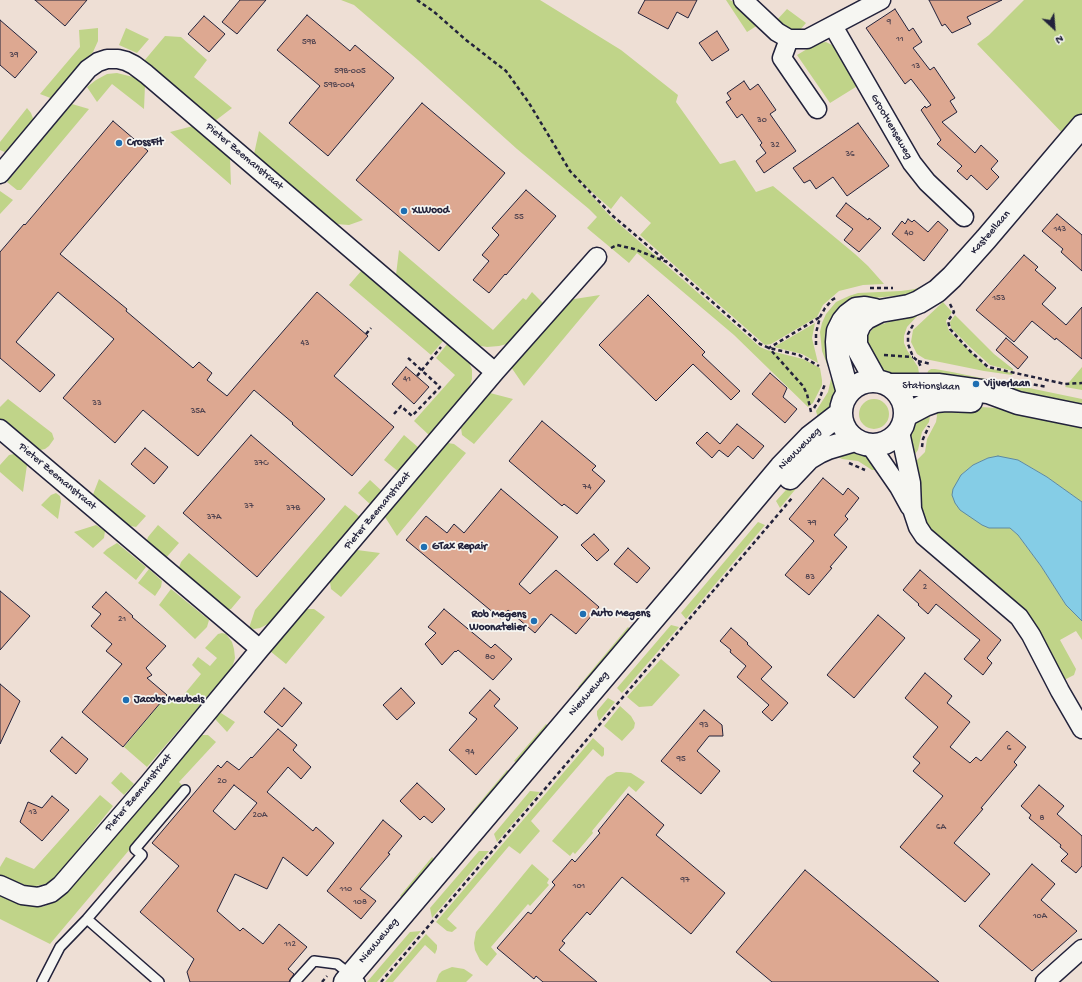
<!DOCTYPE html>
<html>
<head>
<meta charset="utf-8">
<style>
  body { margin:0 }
  #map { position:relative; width:1082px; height:982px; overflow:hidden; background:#eedfd5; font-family:"Gochi Hand",sans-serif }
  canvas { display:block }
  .north { position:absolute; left:1034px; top:8px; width:40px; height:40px; -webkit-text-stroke:3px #f6f6f2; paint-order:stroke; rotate:154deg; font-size:11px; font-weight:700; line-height:16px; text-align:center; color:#22223b }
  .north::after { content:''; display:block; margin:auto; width:14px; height:18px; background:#22223b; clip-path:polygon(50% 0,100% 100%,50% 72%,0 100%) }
</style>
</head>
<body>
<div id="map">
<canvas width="1082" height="982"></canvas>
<div class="north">N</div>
</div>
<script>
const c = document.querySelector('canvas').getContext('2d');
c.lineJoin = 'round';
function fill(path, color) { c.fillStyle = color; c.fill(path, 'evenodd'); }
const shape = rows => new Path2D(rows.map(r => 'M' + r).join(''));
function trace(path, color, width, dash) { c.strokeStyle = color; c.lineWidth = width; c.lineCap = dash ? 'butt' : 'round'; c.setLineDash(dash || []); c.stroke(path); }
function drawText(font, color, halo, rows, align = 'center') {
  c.font = font + ' "Gochi Hand",sans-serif'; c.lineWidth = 3.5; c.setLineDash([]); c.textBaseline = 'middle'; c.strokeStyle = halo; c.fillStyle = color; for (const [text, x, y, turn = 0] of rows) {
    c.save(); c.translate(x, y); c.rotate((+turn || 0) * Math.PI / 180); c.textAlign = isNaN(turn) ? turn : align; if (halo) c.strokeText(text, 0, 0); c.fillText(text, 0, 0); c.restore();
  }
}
const green = shape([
  [341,0,540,0,621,50,678,95,676,102,720,164,735,160,756,192,773,186,855,254,868,266,884,284,863,285,839,291,823,305,817,317,771,344,765,345,640,235,651,223,621,196,611,209,574,176,610,216,760,347,767,350,803,359,820,368,822,380,822,385,813,403,808,407,734,335,637,253,629,263,587,228,597,217,589,209,517,149,418,60,354,5],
  [726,0,730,0,739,5,758,25,747,32],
  [1024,0,1082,0,1082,119,1066,137,977,44,989,35],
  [787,9,806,23,799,31,792,31,776,21],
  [98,28,98,41,93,52,53,99,40,94,80,47,79,30],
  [126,28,149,39,137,53,119,45],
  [165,36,181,37,207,60,194,77,232,108,215,121,144,61],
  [826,42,834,46,840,52,859,85,830,103,797,55,817,43],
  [117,73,137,78,145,85,144,109,112,84,97,102,87,87,96,80,107,74],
  [72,104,89,109,21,190,17,190,7,182],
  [27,108,31,113,34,121,7,153,0,150,0,142],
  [193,126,230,158,231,185,170,132],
  [259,131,363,220,349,225,336,224,296,190,254,154],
  [0,191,13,200,0,214],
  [399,250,493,330,523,298,526,300,532,292,543,303,516,335,507,344,499,346,487,347,476,345,396,275],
  [362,270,444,340,431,355,349,285],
  [925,285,926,288,904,295,864,299,834,363,828,367,822,351,820,332,822,323,826,314,836,302,849,296,858,293,901,291,915,289],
  [600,295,524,386,511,367,568,300],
  [943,302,952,312,946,321,949,331,987,368,1013,373,1012,375,984,371,925,359,917,354,911,342,913,330],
  [918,312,920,313,907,327,904,336,904,343,907,350,918,367,920,380,889,377,880,371,866,341,867,336,874,327,880,325],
  [955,315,994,354,1013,369,1013,371,990,365,969,346,951,328,950,322],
  [815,323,812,338,818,363,802,354,774,347],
  [448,343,469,362,472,370,472,379,469,388,465,395,430,436,414,421,455,375,436,358],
  [1082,367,1082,390,1065,387],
  [931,369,935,369,952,372,1082,399,1082,408,927,375,928,371],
  [833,375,839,393,831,408,818,418,816,411,828,392,831,379],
  [490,393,513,399,474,444,462,435,461,428],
  '859 414a15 15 0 1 1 30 0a15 15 0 1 1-30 0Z',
  [8,399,52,433,54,439,49,446,45,449,36,451,0,419,0,407],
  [964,406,997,408,1025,412,1082,424,1082,502,1047,477,1018,460,988,458,973,465,961,475,989,528,1010,528,1018,535,1041,566,1066,605,1082,621,1082,640,1076,631,1060,640,1076,669,1074,675,1064,680,929,529,924,521,916,477,915,462,925,452,927,439,936,422,937,416,935,409],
  [929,413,930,416,929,422,922,432,918,450,915,454,912,455,910,436,914,423],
  [404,435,419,448,399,472,384,460],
  [448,443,454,444,466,453,397,536,385,517],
  [856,451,866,454,877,470,872,470,858,461,842,459,835,455],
  [14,454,27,465,23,492,0,472,0,465,9,455],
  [818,465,808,474,780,508,776,501,804,470],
  [99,479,146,516,136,527,126,525,92,497],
  [755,479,762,484,691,568,685,562],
  [370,480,383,492,371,505,358,493],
  [56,493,60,496,61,501,58,519,41,505,51,495],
  [345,505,360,517,358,520,272,620,268,624,260,628,254,629,249,628,255,610],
  [758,522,765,525,686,619,681,613],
  [96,525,105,531,104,538,93,548,74,532],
  [158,525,179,543,165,559,146,543,148,537],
  [117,543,146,567,136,580,103,553,107,549],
  [357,550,380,553,341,597,331,589,330,582],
  [189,553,241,597,231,609,225,610,178,570,181,562],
  [149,569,162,581,161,587,155,596,138,583],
  [171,589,209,620,207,627,195,639,159,605],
  [306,609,314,609,325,617,286,664,270,651],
  [671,625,679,627,622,693,617,688],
  [628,627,631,630,585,692,578,687],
  [222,633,226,634,232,642,234,649,235,658,232,668,147,767,124,747,167,695,177,703,201,674,192,665,198,657,210,666,217,658,205,648,218,634],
  [661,659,680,675,652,706,639,707,627,697],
  [608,698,615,702,599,721,597,715,597,711],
  [620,706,631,716,635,723,634,728,622,741,604,726],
  [221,713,235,722,227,732,216,720,215,718],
  [546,724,549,727,520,765,514,761],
  [198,735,208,735,216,742,179,782,183,786,50,944,0,919,0,895,24,905,42,907,52,903,65,894],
  [593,738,604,748,604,755,602,757,593,749,531,821,540,831,520,854,509,846,447,919,457,928,452,932,447,931,436,922],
  [507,770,514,775,478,818,471,813],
  [121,772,134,784,124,795,111,783],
  [616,772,621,772,631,773,645,782,636,792,629,786,592,831,593,833,575,854,573,852,570,856,552,841,607,777],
  [530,791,540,792,497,842,494,834],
  [100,795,113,806,60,872,47,884,30,887,0,875,0,867,6,857,34,869],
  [479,851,489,851,432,918,430,908],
  [432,857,439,864,407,902,400,896],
  [532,864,549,879,547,883,549,885,530,906,528,904,491,947,497,954,487,966,480,960,475,950,474,943,476,932],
  [421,931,377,982,367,982,410,932],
  [426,934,437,945,437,949,435,954,425,945,393,982,385,982],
  [452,967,464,969,473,975,466,982,436,982,439,974,442,971]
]);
const water = shape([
  [998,456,1018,460,1047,477,1082,502,1082,621,1066,605,1041,566,1018,535,1010,528,989,528,982,525,960,510,955,503,952,495,953,489,961,475,973,465,988,458,998,456]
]);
const building = shape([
  [35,0,87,0,65,26,35,0],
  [240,0,266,0,237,34,222,22,240,0],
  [645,0,697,0,688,18,677,12,668,29,638,13,645,0],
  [929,0,1002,0,967,17,971,24,952,33,945,24,942,26,929,0],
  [895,9,909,31,913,28,922,42,913,48,930,70,934,67,955,98,950,101,957,112,942,122,975,153,981,145,998,161,991,169,999,177,987,190,971,175,967,180,957,171,962,166,937,144,941,140,921,110,925,106,926,108,931,105,911,79,905,84,866,28,895,9],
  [307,15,350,51,355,45,394,78,328,156,289,123,320,86,277,50,307,15],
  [204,16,225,34,209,52,188,34,204,16],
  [0,20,37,52,15,78,0,65,0,20],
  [717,31,729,50,712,61,699,43,717,31],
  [744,81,750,90,758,84,776,110,770,114,796,151,764,173,756,161,766,153,760,145,762,143,742,114,737,118,726,102,731,99,727,93,744,81],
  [422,103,505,173,439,251,356,180,422,103],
  [113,121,148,151,60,254,127,309,126,311,193,368,199,362,212,373,207,380,227,396,317,292,368,336,334,376,394,427,352,476,292,424,293,423,254,390,198,456,143,410,115,443,63,398,114,339,58,292,16,342,55,375,40,392,0,358,0,252,24,224,25,225,113,121],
  [858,123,889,166,847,196,833,177,816,189,810,180,804,183,793,168,858,123],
  [526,190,556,216,506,275,505,274,489,293,473,280,489,261,482,255,499,235,492,228,526,190],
  [846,203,868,220,869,218,881,228,859,252,844,240,853,229,836,216,846,203],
  [1057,214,1082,235,1082,271,1061,252,1063,249,1042,231,1057,214],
  [908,219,912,222,914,220,928,232,938,221,948,230,924,261,892,234,902,221,905,224,908,219],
  [1024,255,1038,267,1035,270,1056,288,1042,304,1066,325,1082,307,1082,359,1056,338,1055,340,1032,321,1014,342,976,310,1024,255],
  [648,295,705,352,702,355,740,391,731,400,693,364,656,401,599,345,648,295],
  [1006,338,1028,357,1018,369,996,350,1006,338],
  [406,367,429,387,414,404,392,384,406,367],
  [770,373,787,388,783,397,797,409,785,423,752,394,770,373],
  [542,421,596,466,592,470,605,481,577,514,564,504,562,506,509,461,542,421],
  [737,424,764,446,753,459,738,446,728,457,719,450,712,458,696,443,707,432,720,444,737,424],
  [251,435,325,499,257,577,183,513,251,435],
  [145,448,168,467,154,484,131,464,145,448],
  [823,478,843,495,848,488,859,498,845,516,848,519,834,535,847,547,830,567,832,568,809,595,785,575,814,541,789,519,823,478],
  [501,489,558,537,519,584,530,594,556,570,599,607,576,634,551,614,535,633,508,610,501,619,406,540,426,516,447,533,454,524,464,533,501,489],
  [594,534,609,550,597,561,581,545,594,534],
  [628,548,650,568,637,583,614,564,628,548],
  [920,570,1001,640,987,658,992,663,983,675,964,659,980,640,936,604,928,614,918,605,919,604,903,590,920,570],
  [0,591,30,616,0,650,0,591],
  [106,592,133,616,132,617,166,646,146,668,152,675,147,678,167,695,123,747,82,712,122,664,106,651,112,644,91,626,101,614,92,607,106,592],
  [444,609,491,648,495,644,512,659,493,680,458,650,456,652,455,651,442,665,425,644,436,633,428,627,444,609],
  [878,615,905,638,854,698,827,675,878,615],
  [731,628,748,643,747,644,772,667,761,679,788,703,772,721,762,712,769,705,737,677,746,666,730,652,731,650,720,641,731,628],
  [925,673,952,696,947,703,970,722,950,747,970,763,976,757,981,761,1007,731,1026,747,1014,762,1017,765,981,808,983,809,954,843,990,874,965,902,900,847,943,796,913,771,920,763,913,757,938,727,905,698,925,673],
  [0,684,20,701,0,744,0,684],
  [284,688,302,703,282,727,264,712,284,688],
  [401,688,415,703,397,720,383,705,401,688],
  [490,690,500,699,494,706,518,728,476,775,449,750,477,719,469,713,490,690],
  [704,710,722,725,723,736,709,736,697,751,720,771,701,794,661,761,704,710],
  [278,729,297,745,293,750,311,767,301,779,288,767,267,792,313,831,316,827,334,843,307,876,283,857,267,889,235,874,217,911,240,931,243,928,263,944,279,924,307,947,288,969,294,974,289,982,190,982,187,972,194,959,140,912,179,866,152,843,218,765,221,768,227,761,239,770,251,757,252,758,278,729],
  [234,785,257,803,235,830,213,811,234,785],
  [62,737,88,759,76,774,50,751,62,737],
  [417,783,445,809,432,823,424,816,420,820,400,801,417,783],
  [1039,785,1064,806,1057,814,1082,836,1082,866,1076,873,1061,861,1068,854,1060,847,1061,845,1029,818,1031,815,1021,806,1039,785],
  [628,794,664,825,656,835,725,893,691,934,622,877,590,915,587,912,562,941,565,943,559,950,597,982,543,982,536,976,534,979,497,948,528,912,531,914,555,885,552,882,561,872,572,859,575,862,600,833,598,831,628,794],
  [52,796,69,810,42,841,20,822,28,802,42,808,52,796],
  [383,820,402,836,388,853,390,854,360,889,376,901,361,919,327,891,383,820],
  [1032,864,1055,884,1041,900,1077,931,1032,971,979,926,1032,864],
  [805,870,939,982,772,982,736,952,805,870]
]);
const path = shape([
  [417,0,433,11,466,40,506,71,529,103,570,171,613,216,667,262],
  [611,248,617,245,634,249,667,262,760,344,769,348,799,355,819,366],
  [870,288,893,288],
  [950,304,954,312,948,321,950,329,970,351,988,367,1065,384,1082,383],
  [913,325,908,334,908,344,913,357,918,361,921,367],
  [366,334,371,328],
  [816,345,816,333,820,317,825,308,832,300,837,297],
  [884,355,913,357],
  [918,361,931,364],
  [417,376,441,347],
  [1020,382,1047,387],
  [814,408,819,400,825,384],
  [811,412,807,394,803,386,769,348,820,317],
  [394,414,401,406,412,416,440,387,407,357],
  [922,447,923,439,929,426],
  [849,463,865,470],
  [322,982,327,976],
  [381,982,792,498]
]);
const lane = shape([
  [87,919,159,982],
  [42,982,60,947,87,919,142,855,135,849,185,790],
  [295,982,314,961,337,964,360,982]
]);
const street = shape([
  [743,0,777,32,789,39,807,39,881,0],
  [833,26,912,163,927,182,964,217],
  [789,39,782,58,817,109],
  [0,174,88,69,98,62,107,59,118,59,126,61,134,65,146,74,495,372],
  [0,429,260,649],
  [900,432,911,483,912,509,918,527,924,536,1019,617,1031,635,1060,691,1082,729],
  [870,445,899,487,910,507],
  [0,885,22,895,38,897,51,893,61,885,149,783,260,649,495,372,597,257],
  [1045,982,1082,949]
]);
const secondary = shape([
  '841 413a32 32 0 1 1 64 0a32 32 0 1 1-64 0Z',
  [876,381,856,345,856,333,860,324,866,318,880,311,909,306,919,302,937,291,952,277,986,239,1082,126],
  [890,385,938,385,988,392,1018,403,1082,416],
  [848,393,838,357,837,342,838,331,843,321,848,315,856,309,865,308,875,310],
  [906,415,925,405,936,401,946,400,971,401],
  [790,478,809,458,819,452,828,448,855,440],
  [345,982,687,579,781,467,810,437,841,413]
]);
const markers = [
  [119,143,4,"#1f6fb2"],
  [404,211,4,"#1f6fb2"],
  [976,384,4,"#1f6fb2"],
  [424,547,4,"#1f6fb2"],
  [583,614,4,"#1f6fb2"],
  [534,621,4,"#1f6fb2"],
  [126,700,4,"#1f6fb2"]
];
const numberNames = [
  ["9",889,23],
  ["11",900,40],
  ["59B",309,43],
  ["39",14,56],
  ["13",916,67],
  ["59B-005",350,72],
  ["59B-004",339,86],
  ["30",762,121],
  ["32",775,146],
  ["36",850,155],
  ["55",519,218],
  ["143",1060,230],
  ["40",909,234],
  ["153",999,299],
  ["43",305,344],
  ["41",407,380],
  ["33",97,404],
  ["35A",198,412],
  ["37C",261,464],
  ["74",587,488],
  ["37",249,507],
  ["37B",293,509],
  ["37A",214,518],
  ["79",812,524],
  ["83",810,578],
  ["2",925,588],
  ["21",122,620],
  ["80",490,658],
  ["93",704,726],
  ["6",1009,749],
  ["94",470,753],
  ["95",681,760],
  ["20",222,782],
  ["13",33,813],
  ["20A",260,816],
  ["8",1042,819],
  ["6A",941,828],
  ["97",685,881],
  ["101",579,887],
  ["110",346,890],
  ["108",360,903],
  ["10A",1040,917],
  ["112",290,945]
];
const streetNames = [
  ["Grootvenseweg",891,127,60],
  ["Pieter Zeemanstraat",244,157,40],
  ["Kasteellaan",991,233,-49],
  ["Stationslaan",931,387,2],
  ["Nieuweweg",800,449,-45],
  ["Pieter Zeemanstraat",57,477,40],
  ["Pieter Zeemanstraat",378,511,-50],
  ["Nieuweweg",589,694,-49],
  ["Pieter Zeemanstraat",139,793,-50],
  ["Nieuweweg",379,941,-50]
];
const poiNames = [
  ["CrossFit",127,143],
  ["XLWood",412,211],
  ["Vijverlaan",984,384],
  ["GTax Repair",432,547],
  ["Auto Megens",591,614],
  ["Rob Megens",526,615,"right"],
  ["Woonatelier",526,628,"right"],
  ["Jacobs Meubels",134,700]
];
fill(green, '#c0d489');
fill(water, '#85cde6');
trace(water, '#5d89a2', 1);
fill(building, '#dda891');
trace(building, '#22223b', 1);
trace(lane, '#22223b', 12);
trace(street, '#22223b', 21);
trace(secondary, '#22223b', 25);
trace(path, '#22223b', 2.5, [4, 3]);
trace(lane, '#f6f6f2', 9);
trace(street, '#f6f6f2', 18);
trace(secondary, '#f6f6f2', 22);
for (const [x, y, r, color] of markers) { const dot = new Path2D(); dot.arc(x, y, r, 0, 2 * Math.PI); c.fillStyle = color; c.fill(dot); trace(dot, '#f6f6f2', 1.5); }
drawText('9px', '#514450', null, numberNames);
drawText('11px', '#22223b', '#f6f6f2', streetNames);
drawText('bold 11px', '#22223b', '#f6f6f2', poiNames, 'left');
</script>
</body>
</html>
